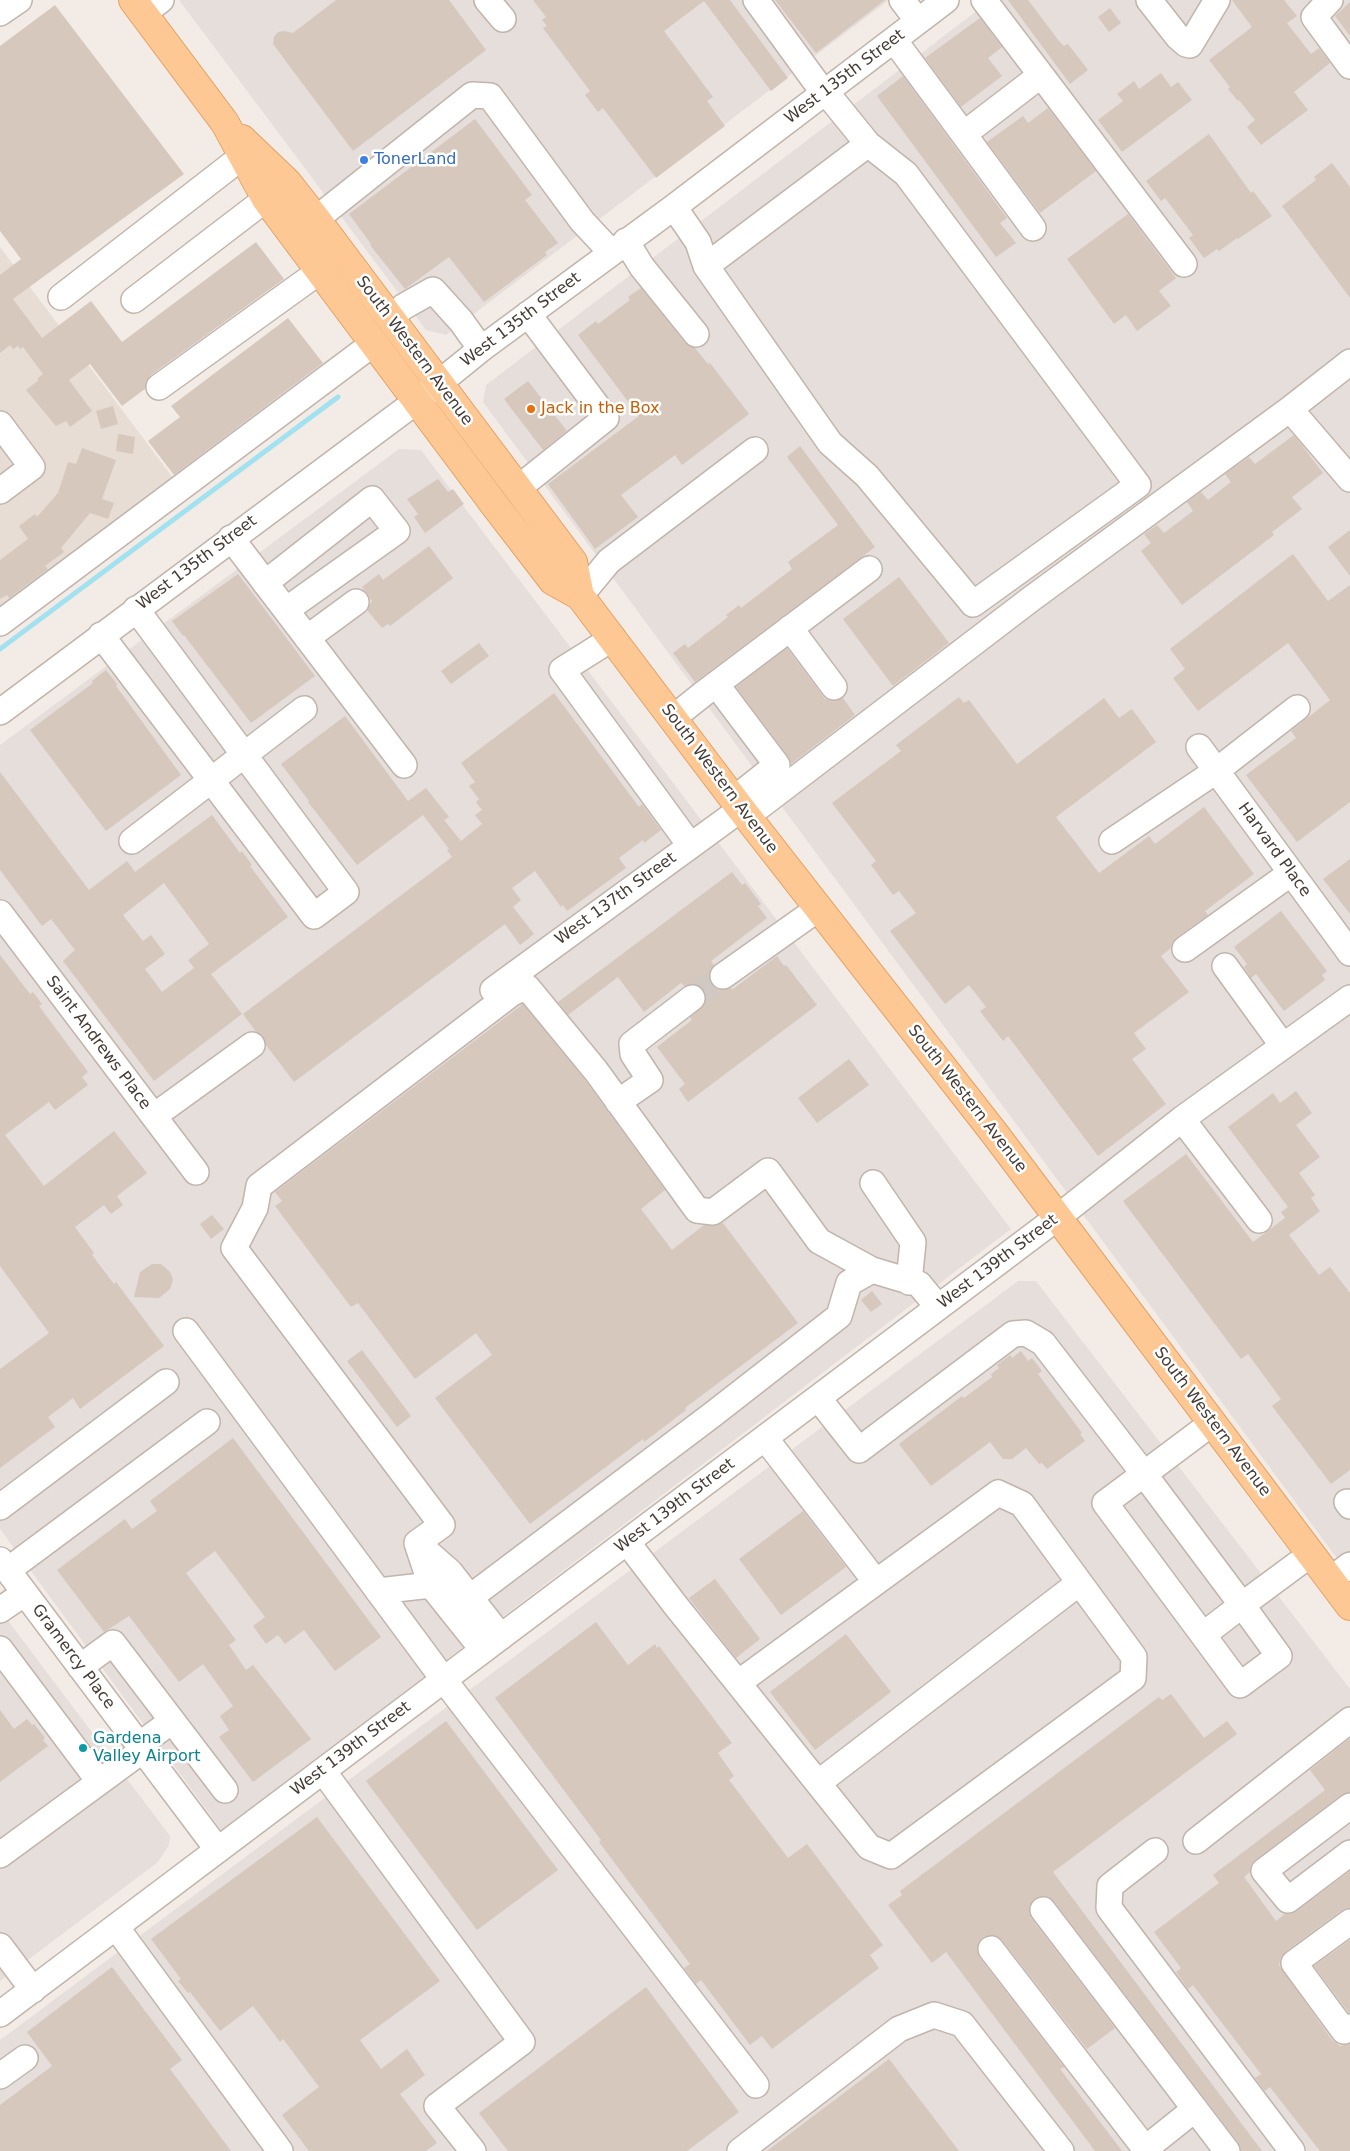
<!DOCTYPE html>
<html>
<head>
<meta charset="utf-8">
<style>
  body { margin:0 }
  canvas { display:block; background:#f3ece6 }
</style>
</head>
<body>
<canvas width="1350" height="2151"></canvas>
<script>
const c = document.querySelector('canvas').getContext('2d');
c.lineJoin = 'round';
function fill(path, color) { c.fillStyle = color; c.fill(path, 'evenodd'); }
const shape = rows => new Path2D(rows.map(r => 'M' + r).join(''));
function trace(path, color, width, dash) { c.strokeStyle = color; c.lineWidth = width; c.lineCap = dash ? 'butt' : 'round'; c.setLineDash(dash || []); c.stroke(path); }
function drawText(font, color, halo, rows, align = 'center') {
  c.font = font + ' "DejaVu Sans",sans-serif'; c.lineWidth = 5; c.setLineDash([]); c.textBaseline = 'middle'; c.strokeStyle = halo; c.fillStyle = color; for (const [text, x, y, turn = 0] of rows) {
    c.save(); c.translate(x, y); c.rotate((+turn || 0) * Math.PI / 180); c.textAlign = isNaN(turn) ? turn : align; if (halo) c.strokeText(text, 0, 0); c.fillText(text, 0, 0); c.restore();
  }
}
const residential = shape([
  [0,247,176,482,0,616]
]);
const industrial = shape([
  [179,0,889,0,446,335,426,330],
  [991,0,1350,0,1350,1576,483,402,486,385],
  [399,449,421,450,1011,1229,222,1831,0,1529,0,745],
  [1018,1281,1036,1281,1350,1689,1350,2151,0,2151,0,2040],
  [0,1610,170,1836,169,1845,158,1862,0,1981]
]);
const stream = shape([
  [0,649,338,397]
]);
const building = shape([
  [336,0,449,0,486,50,353,151,273,44,274,37,278,32,284,31,293,33],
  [533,0,730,0,788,78,771,91,704,1,664,31,713,97,707,101,725,126,656,178,603,108,598,112,585,95,590,91,543,28,547,26,542,20,546,17],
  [775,0,885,0,816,53],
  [1008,0,1028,0,1059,41,1064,46,1068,44,1088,70,1070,84],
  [1232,0,1284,0,1297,16,1287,23,1311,54,1319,48,1330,63,1294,92,1308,110,1261,145,1247,127,1255,120,1239,100,1238,101,1228,89,1230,87,1209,60,1252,27],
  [1350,2,1350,36,1335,16],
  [55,5,184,174,13,299,42,338,91,301,122,342,256,242,284,279,151,375,146,382,145,389,122,406,90,364,69,380,92,411,70,427,66,421,56,426,26,390,39,380,37,379,43,374,23,347,20,349,18,346,13,349,10,345,0,353,0,275,21,259,0,231,0,46],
  [1110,8,1121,23,1109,32,1098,17],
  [980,18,1002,47,988,58,1002,76,961,107,925,58],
  [1161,73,1171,87,1178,82,1192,100,1122,152,1098,120,1123,101,1117,94,1134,81,1139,89],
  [903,76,1007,218,1000,223,1016,243,996,257,877,96],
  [1048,108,1096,171,1040,213,987,142,1023,116,1028,123],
  [475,119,532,195,525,200,558,243,545,252,547,255,484,302,449,257,405,289,370,245,371,244,349,214],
  [1209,134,1251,193,1253,191,1272,216,1238,239,1237,238,1219,251,1217,249,1204,258,1189,238,1193,235,1165,198,1161,201,1146,181],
  [1332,163,1350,187,1350,298,1282,206,1316,180,1314,177],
  [1128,214,1176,278,1159,291,1171,306,1137,331,1126,315,1114,324,1067,259],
  [641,288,685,343,695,348,708,364,710,363,749,414,682,465,675,455,621,495,638,517,595,549,548,484,639,416,578,335,596,321,598,324,630,300,628,297],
  [288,318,323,363,174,475,148,441,180,417,171,406],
  [528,381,567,431,543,450,504,399],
  [113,406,118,424,101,429,96,411],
  [118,434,135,437,133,454,116,451],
  [1294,435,1323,473,1292,497,1302,509,1272,532,1274,535,1182,605,1141,551,1151,543,1144,534,1157,525,1164,533,1193,511,1187,502,1201,492,1208,500,1231,482,1225,474,1249,457,1255,464],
  [800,446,875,547,695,682,673,653,685,644,688,648,728,617,726,615,739,605,741,608,792,569,788,562,838,525,787,457],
  [82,448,116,460,102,499,114,503,108,519,90,513,61,548,64,552,45,566,48,569,9,598,7,595,0,599,0,560,28,539,19,526,35,514,37,517,58,493,68,462,76,464],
  [438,479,448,492,453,489,464,504,425,533,414,517,418,514,407,499],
  [1350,530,1350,576,1328,547],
  [429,546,453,578,390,626,388,624,382,628,367,610,372,601,362,587,379,574,383,580],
  [1293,554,1328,601,1350,585,1350,802,1297,842,1246,775,1296,738,1291,731,1330,700,1288,643,1198,711,1173,678,1185,669,1170,649],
  [238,574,315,676,251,723,184,635,183,636,172,621],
  [899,577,949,643,893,686,843,619],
  [479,643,489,656,451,684,441,671],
  [787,648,825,699,835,701,843,698,855,715,791,764,788,756,736,687],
  [106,670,117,684,116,686,181,775,106,831,30,730,93,683,92,681],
  [554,693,639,807,642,804,661,830,644,843,643,840,619,858,626,868,567,911,563,905,561,907,535,871,512,888,521,900,513,907,534,934,520,945,505,924,294,1082,266,1045,263,1036,256,1032,243,1014,452,857,447,850,449,849,423,815,357,865,308,802,309,801,281,764,345,716,408,801,426,788,449,817,444,820,461,841,482,824,475,815,482,810,476,802,479,799,469,786,475,782,461,763],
  [959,697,964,703,969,700,1017,764,1104,698,1119,718,1132,709,1156,742,1056,817,1099,873,1149,836,1155,844,1204,807,1254,874,1205,911,1208,915,1177,937,1172,943,1171,948,1161,956,1189,992,1134,1033,1146,1049,1132,1059,1166,1104,1098,1156,1008,1036,1003,1041,980,1011,986,1007,969,985,945,1004,890,931,916,913,899,891,893,895,871,865,876,861,832,803,901,751,896,745],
  [0,772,89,890,127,861,135,872,212,815,240,853,242,851,252,865,250,866,288,917,211,974,242,1014,154,1081,63,961,75,950,51,919,42,926,0,870],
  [164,883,209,944,188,960,194,968,162,992,145,969,165,954,151,935,143,941,123,915],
  [1350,859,1350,914,1323,879],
  [732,872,742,885,745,883,761,904,758,906,767,918,711,961,714,965,710,970,709,977,711,984,717,989,725,990,731,988,733,989,777,956,784,966,786,965,817,1005,688,1102,679,1089,685,1084,657,1047,692,1020,690,1017,705,1004,706,996,704,990,698,985,691,984,684,986,681,983,644,1012,618,977,568,1015,558,1002],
  [1281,911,1327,971,1322,975,1325,980,1284,1011,1256,974,1251,978,1244,967,1247,964,1234,947],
  [0,955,30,994,33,992,42,1004,39,1006,88,1072,82,1077,88,1085,55,1110,49,1102,5,1135,44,1186,114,1131,147,1173,117,1196,123,1205,111,1214,104,1205,75,1227,94,1253,92,1255,114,1284,116,1282,164,1346,80,1409,73,1398,48,1417,55,1427,0,1468,0,1369,49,1333,0,1266],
  [523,1004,585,1080,665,1190,641,1209,672,1250,704,1225,712,1226,723,1223,798,1323,685,1408,686,1410,644,1442,643,1439,530,1524,435,1398,492,1355,476,1333,415,1379,358,1303,351,1307,275,1206,282,1201,275,1192],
  [849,1059,869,1085,817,1123,798,1098],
  [1296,1091,1312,1113,1296,1125,1320,1157,1299,1173,1315,1195,1311,1198,1320,1211,1289,1235,1319,1275,1330,1267,1350,1293,1350,1470,1331,1484,1272,1406,1281,1399,1248,1354,1241,1359,1123,1201,1186,1154,1253,1242,1285,1218,1281,1212,1288,1207,1228,1127,1273,1093,1280,1103],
  [212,1215,224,1229,211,1239,200,1224],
  [152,1264,161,1264,170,1272,173,1280,170,1289,159,1298,134,1297,140,1272],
  [872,1291,882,1304,871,1312,861,1300],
  [362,1350,411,1416,397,1427,347,1361],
  [1021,1351,1028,1361,1032,1358,1042,1371,1038,1374,1082,1433,1080,1434,1085,1441,1047,1469,1042,1463,1039,1464,1026,1448,1012,1459,1003,1459,990,1442,931,1486,899,1444,962,1396,964,1398,992,1377,991,1374,999,1368,997,1365,1010,1355,1012,1358],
  [233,1438,381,1637,335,1671,304,1630,285,1644,278,1635,266,1644,253,1626,265,1617,215,1551,186,1573,236,1640,229,1645,246,1670,253,1665,311,1739,253,1782,219,1737,229,1730,220,1716,233,1706,203,1664,179,1682,129,1616,104,1632,57,1570,125,1519,132,1529,157,1511,150,1501],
  [803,1511,846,1567,781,1615,739,1559],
  [715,1579,760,1639,736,1658,689,1598],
  [596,1622,628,1665,655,1644,657,1648,659,1646,732,1743,718,1753,734,1776,729,1780,788,1858,807,1844,883,1945,870,1955,879,1968,772,2049,762,2036,750,2045,701,1980,696,1984,684,1968,690,1964,599,1842,601,1840,495,1698],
  [846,1634,891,1692,815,1750,770,1692],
  [1171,1694,1204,1738,1227,1721,1237,1734,1053,1872,1262,2151,1241,2151,1238,2142,1054,1901,1049,1897,1042,1896,1034,1899,1030,1905,1029,1911,1031,1918,1115,2028,1087,2049,1002,1940,996,1936,990,1935,983,1937,978,1944,977,1951,980,1958,1064,2067,1060,2069,1122,2151,1095,2151,946,1952,932,1963,888,1905,902,1895,900,1891,1159,1697,1162,1700],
  [0,1710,14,1729,27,1719,32,1725,34,1724,45,1738,43,1740,48,1746,0,1782],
  [446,1721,558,1870,477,1930,366,1781],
  [1350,1738,1350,1792,1341,1795,1255,1860,1251,1865,1250,1872,1244,1877,1276,1921,1285,1914,1297,1911,1350,1871,1350,1908,1342,1910,1286,1951,1281,1957,1279,1965,1332,2040,1340,2046,1350,2044,1350,2151,1320,2151,1270,2087,1265,2091,1255,2078,1261,2074,1193,1985,1188,1989,1176,1972,1181,1968,1154,1932,1219,1883,1213,1875,1325,1790,1310,1770],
  [317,1817,440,1981,360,2040,381,2069,407,2049,425,2075,400,2094,437,2143,426,2151,309,2151,282,2115,319,2087,283,2039,280,2042,253,2006,220,2031,190,1992,188,1993,178,1981,181,1979,151,1939],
  [1350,1940,1350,2013,1349,2013,1314,1966],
  [112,1967,182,2060,170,2069,231,2151,0,2151,0,2105,52,2066,27,2032],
  [646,1987,739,2112,687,2151,508,2151,479,2113],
  [889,2059,959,2151,767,2151]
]);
const minorTunnel = shape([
  [692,998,723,976]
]);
const minor = shape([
  [487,0,503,19],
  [756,0,823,92],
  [902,0,918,21],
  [1149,0,1178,37,1186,44,1190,45,1217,0],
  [1330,0,1314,17,1350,66],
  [0,13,19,0],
  [143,14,161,0],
  [894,40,1033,228],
  [1041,75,1184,264],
  [964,134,1041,75,984,0],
  [674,207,698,242,706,266,830,443,867,476,973,604,1138,485,906,174,868,144,825,91],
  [316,219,472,95,490,96,582,221,611,252],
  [626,241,642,267,696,334],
  [706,266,868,144],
  [61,297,252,149],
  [134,300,266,199],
  [390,319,403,307,433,290,461,321,481,349],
  [159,387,320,271],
  [1290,409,1350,362],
  [0,424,32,467,0,491],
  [517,489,606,418,528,314],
  [231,538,404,765],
  [265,583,372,499,397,531,286,610],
  [580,596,609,561,755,450],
  [0,623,374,343],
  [790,628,834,687],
  [101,635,314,916,346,892,136,609],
  [307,638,356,602],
  [613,638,562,670,690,845],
  [716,684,777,765,734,799],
  [0,712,418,400,481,349,674,207,946,0],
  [673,718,703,694,869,569],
  [1199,747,1350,953],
  [747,816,1031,599,1290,409,1350,479],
  [132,841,304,709],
  [1112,841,1216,771,1297,708],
  [0,913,196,1172],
  [1185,949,1291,873],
  [1225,966,1283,1046],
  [723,976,819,908],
  [493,990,741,809],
  [618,1102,650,1080,633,1054,632,1044,692,998],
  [154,1116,252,1045],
  [1182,1119,1259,1220],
  [873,1183,913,1242,909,1282],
  [186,1331,444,1680,756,2085],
  [818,1398,859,1450,1013,1334,1026,1333,1043,1343,1144,1474,1212,1423],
  [765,1438,876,1582],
  [1347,1502,1350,1506],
  [0,1507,166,1382],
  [627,1542,676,1606,738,1683,869,1847,891,1856,1133,1678,1134,1657,1022,1504,998,1493,738,1683],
  [417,1543,442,1525,234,1248,255,1208,259,1186,512,993,527,987,596,1071,697,1210,713,1212,768,1171,819,1241,872,1270],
  [417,1543,431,1585,483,1650],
  [417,1543,450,1572,501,1637],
  [0,1560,218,1850],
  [8,1570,207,1422],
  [1330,1580,1350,1565],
  [378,1591,431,1585],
  [0,1610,25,1593],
  [452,1611,712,1415,839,1316,849,1283,872,1270,919,1284,938,1307],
  [1203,1635,1240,1685,1279,1656,1242,1605,1203,1635,1105,1503,1144,1474,1242,1605,1311,1554],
  [0,1649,99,1781],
  [80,1667,113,1643,225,1790],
  [139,1745,172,1721],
  [323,1771,522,2042,437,2106,473,2151],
  [818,1783,1079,1583],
  [1350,1806,1264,1871,1288,1900,1350,1853],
  [1196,1841,1350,1720],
  [1155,1851,1110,1886,1109,1908,1292,2151],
  [0,1855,143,1750],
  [1043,1910,1227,2151],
  [1350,1922,1294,1963,1344,2031,1350,2027],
  [116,1927,280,2151],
  [0,1946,33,1990],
  [991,1949,1147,2151],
  [0,2014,1058,1217,1182,1119,1350,998],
  [0,2076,25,2058],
  [1145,2149,1195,2109],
  [740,2151,899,2029,934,2015,962,2024,1061,2151]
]);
const major = shape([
  [133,0,225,123,266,199,496,507,553,581,580,596,741,809,995,1134,1350,1606],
  [242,139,287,182,316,219,573,562,580,596]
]);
const markers = [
  [364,160,5,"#3f7fe0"],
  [531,409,5,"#e8710a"],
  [83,1748,5,"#0f9aa8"]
];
const streetNames = [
  ["West 135th Street",845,77,-37],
  ["West 135th Street",521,320,-37],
  ["South Western Avenue",414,351,53],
  ["West 135th Street",197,563,-37],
  ["South Western Avenue",719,779,53],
  ["Harvard Place",1274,850,54],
  ["West 137th Street",616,899,-36],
  ["Saint Andrews Place",98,1043,53],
  ["South Western Avenue",967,1099,52],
  ["West 139th Street",998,1262,-37],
  ["South Western Avenue",1212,1422,53],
  ["West 139th Street",675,1506,-37],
  ["Gramercy Place",73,1657,53],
  ["West 139th Street",351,1749,-37]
];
const shopNames = [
  ["TonerLand",374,160]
];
const foodNames = [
  ["Jack in the Box",541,409]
];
const cultureNames = [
  ["Gardena",93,1739],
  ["Valley Airport",93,1757]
];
fill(residential, '#e7ddd4');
fill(industrial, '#e5dedb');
trace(stream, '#a2e1ef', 5);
fill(building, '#d7c8be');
trace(minorTunnel, '#d0c9c3', 25, [25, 12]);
trace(minor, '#c1b4ab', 28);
trace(major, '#e2a164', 30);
trace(minor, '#fff', 25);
trace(major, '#fdc894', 28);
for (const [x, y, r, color] of markers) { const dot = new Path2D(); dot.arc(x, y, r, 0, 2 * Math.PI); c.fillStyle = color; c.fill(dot); trace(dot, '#fff', 2); }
drawText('16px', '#453b35', '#fff', streetNames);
drawText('16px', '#366cbe', '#fff', shopNames, 'left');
drawText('16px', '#c56008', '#fff', foodNames, 'left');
drawText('16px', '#0d838f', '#fff', cultureNames, 'left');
</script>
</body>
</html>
